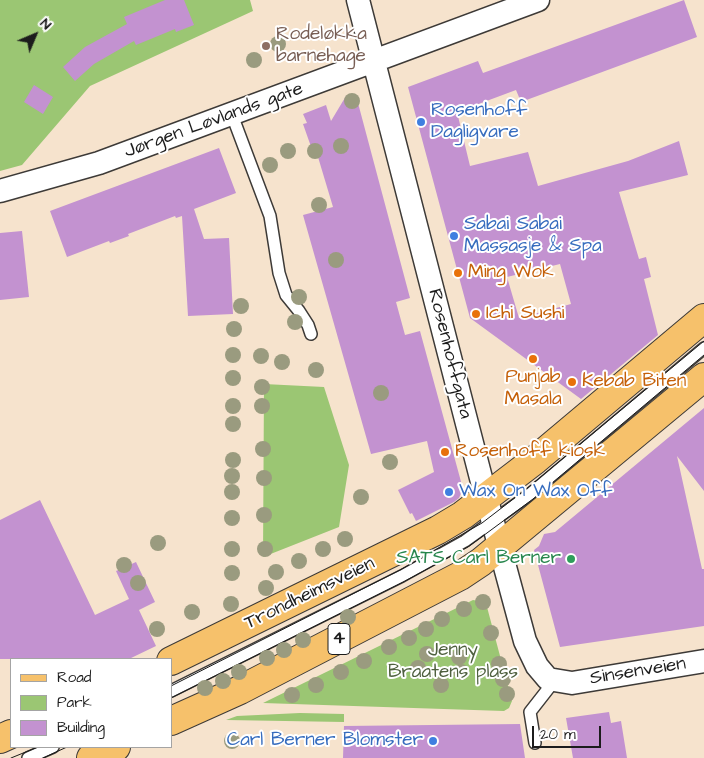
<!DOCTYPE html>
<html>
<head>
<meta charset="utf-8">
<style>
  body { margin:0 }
  #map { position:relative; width:704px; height:758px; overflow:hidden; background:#f6e3cd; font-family:"Architects Daughter",sans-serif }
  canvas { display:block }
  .legend { position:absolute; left:10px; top:658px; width:162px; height:90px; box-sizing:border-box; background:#fff; border:1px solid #a4a4a4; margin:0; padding:6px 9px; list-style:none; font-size:15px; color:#1c1c1c }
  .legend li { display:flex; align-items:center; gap:10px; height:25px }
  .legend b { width:25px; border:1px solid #a4a4a4 }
  .north { position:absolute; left:10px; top:10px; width:50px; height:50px; -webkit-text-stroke:4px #fff; paint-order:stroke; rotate:45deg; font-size:14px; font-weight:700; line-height:20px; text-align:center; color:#1c1c1c }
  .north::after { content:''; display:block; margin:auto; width:18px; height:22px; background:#1c1c1c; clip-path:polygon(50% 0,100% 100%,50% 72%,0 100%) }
  .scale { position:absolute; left:532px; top:726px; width:69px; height:22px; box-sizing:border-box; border:2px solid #1c1c1c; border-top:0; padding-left:6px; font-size:15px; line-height:18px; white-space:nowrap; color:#1c1c1c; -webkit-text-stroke:4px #fff; paint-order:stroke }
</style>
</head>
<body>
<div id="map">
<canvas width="704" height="758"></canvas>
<ul class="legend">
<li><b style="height:6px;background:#f6c16b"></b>Road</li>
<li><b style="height:14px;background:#9bc673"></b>Park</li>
<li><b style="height:14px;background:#c392d0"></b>Building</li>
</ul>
<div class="north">N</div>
<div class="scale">20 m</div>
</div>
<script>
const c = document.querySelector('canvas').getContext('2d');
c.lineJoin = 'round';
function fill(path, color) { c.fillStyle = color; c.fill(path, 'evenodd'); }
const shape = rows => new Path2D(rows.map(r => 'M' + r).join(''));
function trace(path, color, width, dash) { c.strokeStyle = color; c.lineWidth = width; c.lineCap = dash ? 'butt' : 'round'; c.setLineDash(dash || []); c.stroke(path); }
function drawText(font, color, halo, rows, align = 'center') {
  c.font = font + ' "Architects Daughter",sans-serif'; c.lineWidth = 4; c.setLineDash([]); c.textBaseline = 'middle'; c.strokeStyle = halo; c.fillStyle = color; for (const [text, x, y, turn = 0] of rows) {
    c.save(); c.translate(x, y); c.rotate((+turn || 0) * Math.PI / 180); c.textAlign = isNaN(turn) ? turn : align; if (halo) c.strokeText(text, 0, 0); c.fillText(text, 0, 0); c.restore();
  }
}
const green = shape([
  [0,0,250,0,253,11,90,86,22,165,0,171],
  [264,384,324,387,349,465,339,527,263,557],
  [473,600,485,602,487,607,512,701,509,708,504,711,263,703],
  [300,713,344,714,344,722,226,720,237,716]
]);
const building = shape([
  [165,0,184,0,194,25,176,32,175,29,136,45,134,41,94,64,75,81,63,67,85,47,127,24,124,17],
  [684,0,697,37,521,102,516,90,457,112,470,166,528,152,538,186,628,161,679,141,688,175,619,192,639,259,646,257,651,277,644,279,658,335,581,399,470,318,408,87,478,61,483,73],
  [560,264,571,304,519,318,507,277],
  [34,85,53,97,43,114,24,102],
  [346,96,358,103,410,298,396,302,405,335,420,331,463,489,459,498,454,502,416,521,412,513,410,514,398,490,434,472,427,441,371,454,303,215,333,207,318,157,315,158,303,124,307,123,303,114,326,105,331,121],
  [219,148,236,193,194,209,204,239,229,238,233,314,188,316,182,216,176,218,175,216,128,234,129,236,110,243,109,241,67,257,50,211],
  [22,231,29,297,0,300,0,233],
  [704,408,704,491,677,456,702,569,704,569,704,626,560,647,534,550,539,546,544,534,555,532],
  [40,500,95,615,129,599,116,571,136,562,155,602,139,610,156,646,129,659,0,659,0,520],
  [609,712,611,723,621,721,627,758,573,758,566,718],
  [520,724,525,758,343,758,344,726]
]);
const lane = shape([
  [232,115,270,216,279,273,286,295,299,311,308,325,311,334],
  [171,691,402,576,465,541,529,495,704,348],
  [535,743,530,712,555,680],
  [28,758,53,747]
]);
const street = shape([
  [358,0,481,478,525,641,537,666,548,679,572,683,704,661],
  [0,191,99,163,538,0]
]);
const primary = shape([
  [171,661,438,530,463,515,535,460,704,318],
  [171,721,240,690,460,576,481,562,704,377],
  [0,739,11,734],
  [91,758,116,747]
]);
const tram = shape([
  [171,686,400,570,482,523,525,490,704,341],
  [171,698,405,581,468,547,533,499,704,355],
  [11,758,38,747],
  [43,758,67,747]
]);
const trees = [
  [278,44],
  [254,60],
  [352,101],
  [341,146],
  [288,151],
  [315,151],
  [270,165],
  [319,205],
  [336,260],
  [299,297],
  [241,306],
  [295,322],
  [234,329],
  [233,355],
  [261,356],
  [282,362],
  [316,370],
  [233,378],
  [262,387],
  [381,393],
  [233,406],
  [262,406],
  [233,424],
  [263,449],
  [233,460],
  [390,462],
  [232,476],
  [264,478],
  [232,492],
  [361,497],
  [264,515],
  [232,518],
  [345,539],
  [158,543],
  [232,549],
  [265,549],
  [323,549],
  [299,561],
  [124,565],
  [276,572],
  [232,573],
  [138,583],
  [266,588],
  [483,602],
  [231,604],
  [464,609],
  [192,612],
  [348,617],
  [442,619],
  [157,629],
  [426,629],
  [491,633],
  [409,638],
  [303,640],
  [389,647],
  [284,650],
  [427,654],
  [459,657],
  [267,658],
  [364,661],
  [499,664],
  [418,668],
  [239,672],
  [341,672],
  [461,672],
  [503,679],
  [223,681],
  [316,685],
  [441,685],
  [205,688],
  [507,694],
  [292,695],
  [232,741]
];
const markers = [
  [266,46,5,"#8d6e63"],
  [421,122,5,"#3f7fe0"],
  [454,236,5,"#3f7fe0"],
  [458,273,5,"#e8710a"],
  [476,314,5,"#e8710a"],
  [533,359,5,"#e8710a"],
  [572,382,5,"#e8710a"],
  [445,452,5,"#e8710a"],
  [449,492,5,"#3f7fe0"],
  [571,559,5,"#2e9e5b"],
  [433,741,5,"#3f7fe0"]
];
const shields = [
  [339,639,22]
];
const shieldNames = [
  ["4",339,639]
];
const educationNames = [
  ["Rodeløkka",276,35],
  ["barnehage",276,57]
];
const shopNames = [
  ["Rosenhoff",431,111],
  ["Dagligvare",431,133],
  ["Sabai Sabai",464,225],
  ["Massasje & Spa",464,247],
  ["Wax On Wax Off",459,492],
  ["Carl Berner Blomster",423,741,"right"]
];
const streetNames = [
  ["Jørgen Løvlands gate",214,121,-20],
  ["Rosenhoffgata",449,354,76],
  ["Trondheimsveien",310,594,-26],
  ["Sinsenveien",638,672,-9]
];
const foodNames = [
  ["Ming Wok",468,273],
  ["Ichi Sushi",486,314],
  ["Punjab",533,378,"center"],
  ["Masala",533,400,"center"],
  ["Kebab Biten",582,382],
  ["Rosenhoff kiosk",455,452]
];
const leisureNames = [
  ["SATS Carl Berner",561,559]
];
const parkNames = [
  ["Jenny",453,651],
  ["Braatens plass",453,673]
];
fill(green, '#9bc673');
fill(building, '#c392d0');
trace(lane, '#3d3a37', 14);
trace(street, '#3d3a37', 25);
trace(primary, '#3d3a37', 30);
trace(lane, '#fff', 11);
trace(street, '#fff', 22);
trace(primary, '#f6c16b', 28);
trace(tram, '#1c1c1c', 1);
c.fillStyle = '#9a9b7f';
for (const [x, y] of trees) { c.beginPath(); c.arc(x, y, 8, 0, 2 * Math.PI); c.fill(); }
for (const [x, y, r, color] of markers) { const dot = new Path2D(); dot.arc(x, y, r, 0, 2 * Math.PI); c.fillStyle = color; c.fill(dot); trace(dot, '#fff', 2); }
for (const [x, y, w] of shields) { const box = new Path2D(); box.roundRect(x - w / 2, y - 15.5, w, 31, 4); c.fillStyle = '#fff'; c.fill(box); trace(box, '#1c1c1c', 1); }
drawText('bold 18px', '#1c1c1c', null, shieldNames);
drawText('19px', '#785e54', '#fff', educationNames, 'left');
drawText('19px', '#366cbe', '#fff', shopNames, 'left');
drawText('19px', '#1c1c1c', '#fff', streetNames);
drawText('19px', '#c56008', '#fff', foodNames, 'left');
drawText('19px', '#27864d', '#fff', leisureNames, 'right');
drawText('19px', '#4f603f', '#fff', parkNames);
</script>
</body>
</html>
